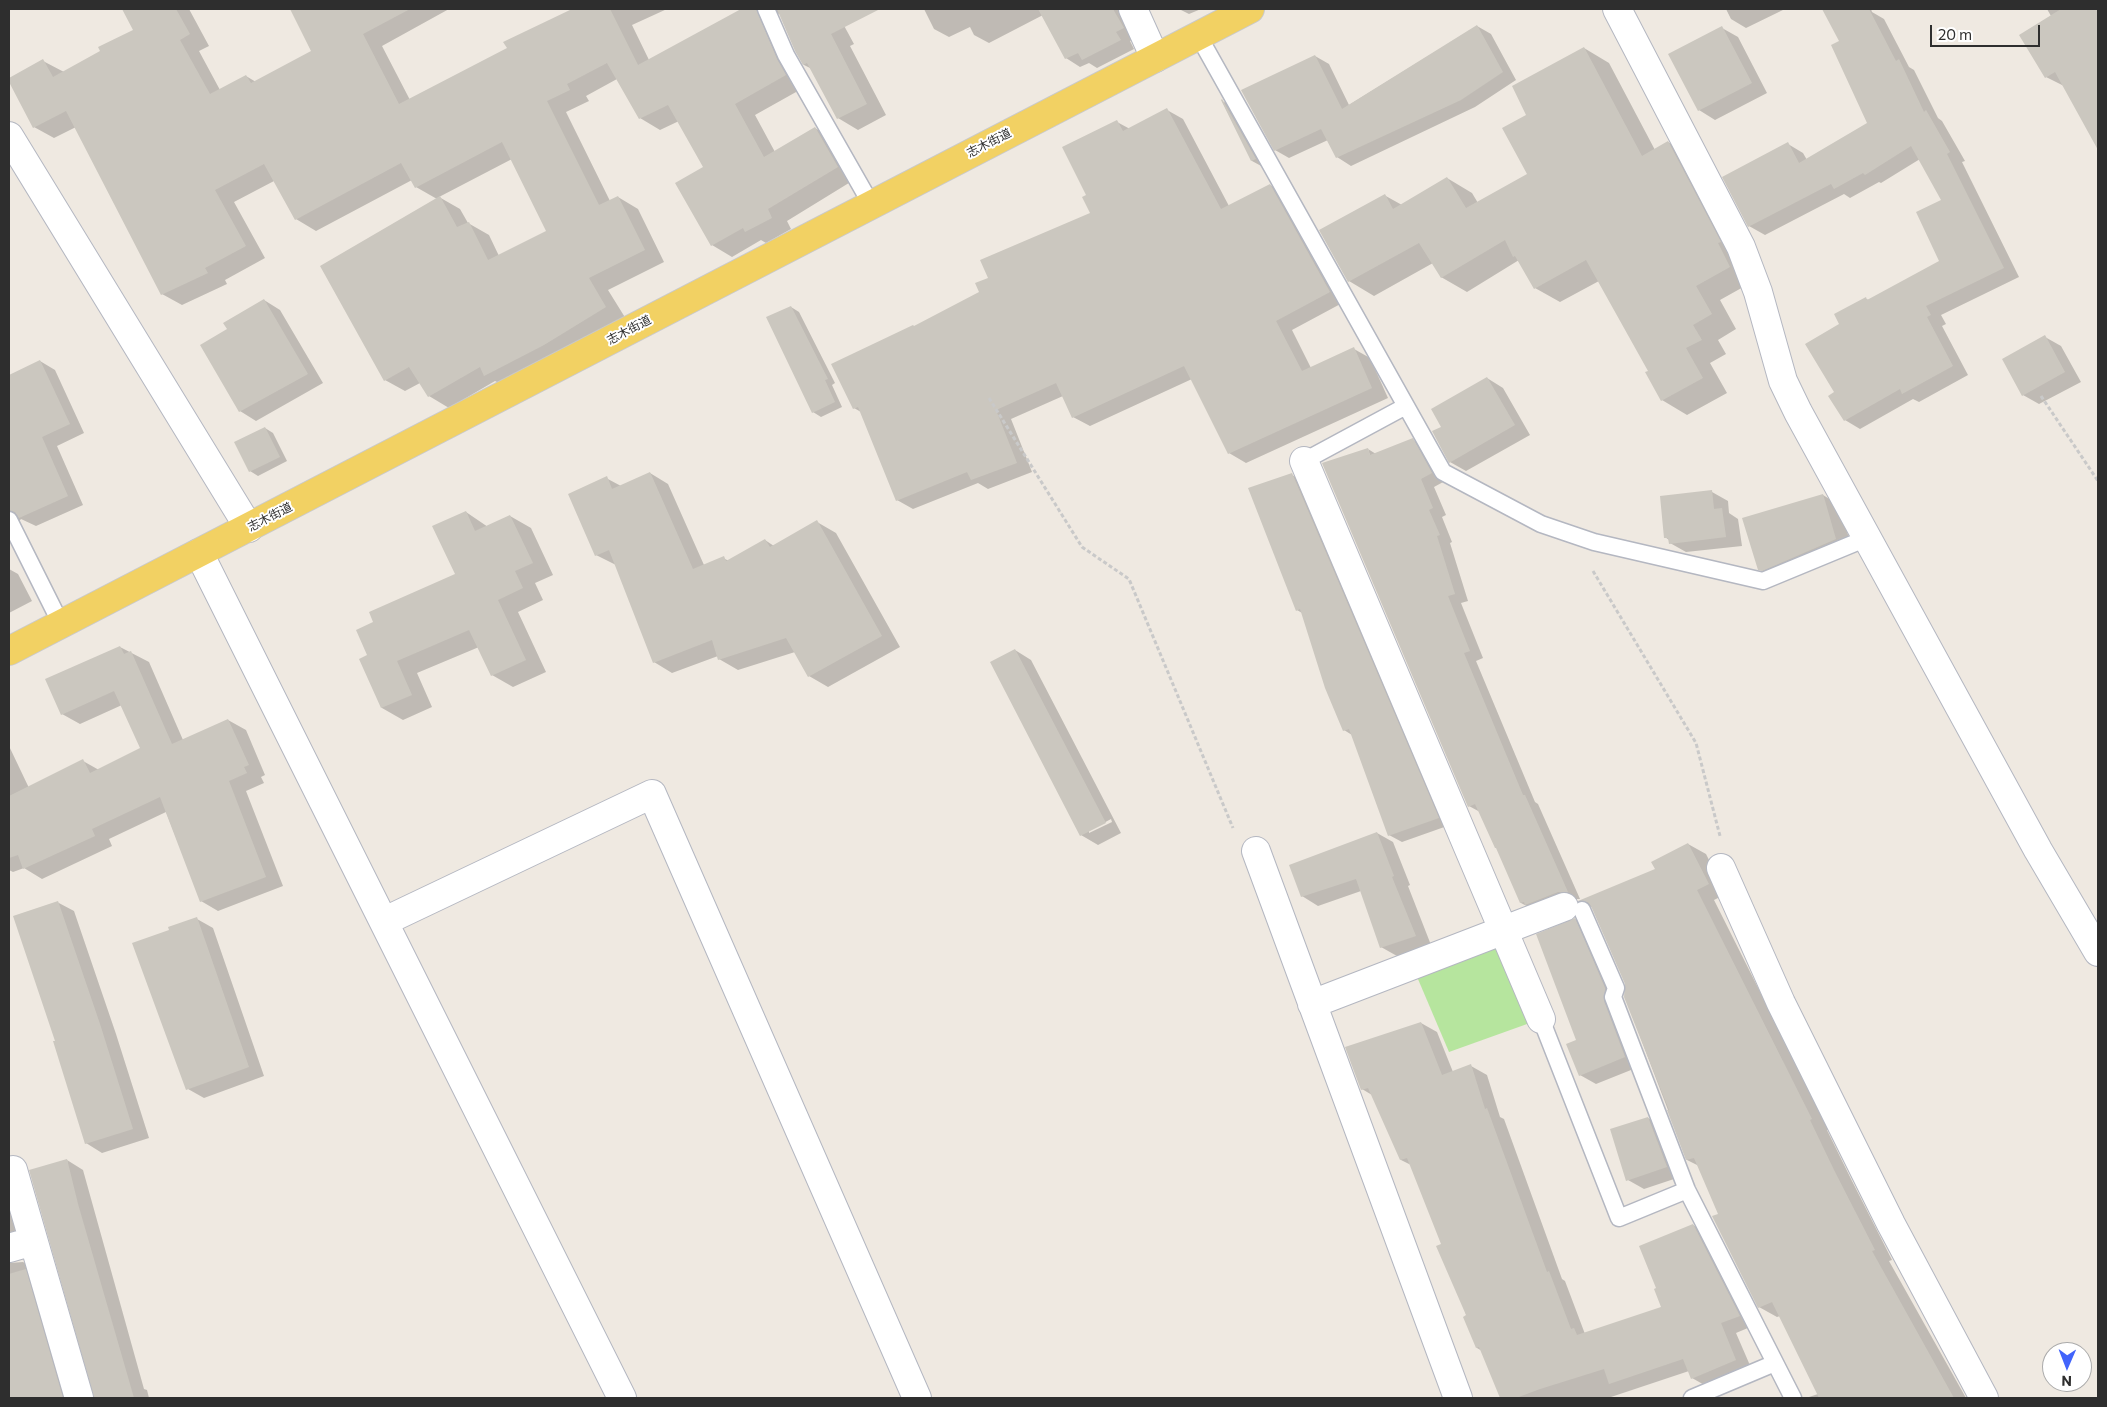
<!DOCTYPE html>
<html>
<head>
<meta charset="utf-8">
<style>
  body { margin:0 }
  #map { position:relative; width:2107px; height:1407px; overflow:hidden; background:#efe9e1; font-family:Commissioner,sans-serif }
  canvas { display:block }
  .frame { position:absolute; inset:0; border:10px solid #2e2e2e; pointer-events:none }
  .north { position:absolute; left:2042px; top:1342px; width:50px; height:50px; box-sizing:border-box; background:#fff; border:1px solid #ababab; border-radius:50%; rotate:181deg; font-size:14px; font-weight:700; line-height:20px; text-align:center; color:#2e2e2e }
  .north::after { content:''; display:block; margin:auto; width:18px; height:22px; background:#4264fb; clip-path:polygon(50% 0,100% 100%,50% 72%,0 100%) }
  .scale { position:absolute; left:1930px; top:25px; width:110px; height:22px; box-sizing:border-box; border:2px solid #2e2e2e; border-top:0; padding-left:6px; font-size:15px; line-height:18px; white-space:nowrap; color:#2e2e2e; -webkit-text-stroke:4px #fff; paint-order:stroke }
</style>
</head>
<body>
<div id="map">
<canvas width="2107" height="1407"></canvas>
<div class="frame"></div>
<div class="north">N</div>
<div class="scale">20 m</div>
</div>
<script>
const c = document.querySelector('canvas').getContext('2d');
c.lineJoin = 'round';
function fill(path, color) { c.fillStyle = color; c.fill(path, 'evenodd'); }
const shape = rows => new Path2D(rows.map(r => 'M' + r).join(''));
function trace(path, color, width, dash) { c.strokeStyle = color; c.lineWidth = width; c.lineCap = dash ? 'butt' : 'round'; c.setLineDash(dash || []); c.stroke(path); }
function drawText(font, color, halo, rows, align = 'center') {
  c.font = font + ' Commissioner,"Noto Sans JP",sans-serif'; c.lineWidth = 4; c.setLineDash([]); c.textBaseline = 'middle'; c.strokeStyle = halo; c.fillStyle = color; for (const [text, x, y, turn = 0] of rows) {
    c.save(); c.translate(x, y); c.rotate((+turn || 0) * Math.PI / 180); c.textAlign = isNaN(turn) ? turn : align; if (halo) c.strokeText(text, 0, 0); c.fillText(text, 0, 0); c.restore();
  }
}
const green = shape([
  [1503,931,1541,1019,1449,1052,1412,965]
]);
const shadow = shape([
  [123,9,189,9,209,46,199,51,220,90,246,76,256,82,312,52,291,9,449,9,382,46,410,100,509,49,505,43,575,9,667,9,632,25,649,60,743,9,835,9,854,44,850,46,886,115,858,130,838,118,812,69,804,65,780,13,778,14,776,25,805,87,755,115,775,152,815,128,835,140,857,178,787,221,791,229,766,243,761,240,732,257,712,245,704,167,679,121,660,130,640,118,617,79,586,96,589,101,566,112,610,201,618,197,638,209,664,262,608,290,626,319,505,386,495,381,449,408,429,396,420,383,405,391,385,380,437,199,416,187,412,180,316,231,296,219,274,181,234,202,265,258,225,280,227,284,182,305,162,294,76,127,54,138,34,127,9,79,43,61,64,72,102,51,135,30],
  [512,159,548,231,499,256,489,235,468,223,460,209,439,197],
  [924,9,1123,9,1138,37,1130,41,1134,49,1097,68,1089,63,1080,67,1066,58,1043,15,989,43,974,35,970,27,949,37,934,29],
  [1179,9,1201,9,1189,14],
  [1726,9,1785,9,1746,28,1731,19],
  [1824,9,1871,9,1872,12,1884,19,1909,67,1914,70,1938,118,1942,121,1965,161,1962,162,2019,277,1941,315,1946,324,1942,326,1968,375,1919,402,1913,399,1860,429,1845,420,1836,393,1841,324,1866,299,1869,300,1941,262,1943,201,1920,159,1881,183,1879,182,1850,198,1844,194,1765,235,1749,226,1724,177,1788,144,1803,153,1807,160,1869,123,1840,41],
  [2047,9,2098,9,2098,127,2081,117,2064,86,2046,77,2051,16],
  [1477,26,1491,34,1516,80,1475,107,1351,166,1337,157,1328,140,1289,158,1275,150,1315,56,1329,64,1349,105],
  [1722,28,1738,37,1767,93,1715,120,1699,110],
  [1584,48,1609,63,1655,150,1668,142,1693,157,1754,281,1720,300,1736,329,1718,340,1726,354,1710,363,1727,393,1687,415,1662,400,1649,371,1599,281,1560,302,1535,288,1519,260,1467,292,1441,277,1433,263,1374,296,1349,281,1384,195,1402,205,1447,178,1472,193,1478,203,1529,174,1528,115],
  [1222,101,1234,107,1263,167,1252,161],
  [1167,110,1183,119,1229,206,1270,185,1286,194,1346,301,1292,330,1311,368,1354,349,1370,358,1388,398,1246,463,1229,453,1192,379,1090,426,1073,417,1063,396,1011,419,1032,472,988,489,978,483,913,509,897,500,861,412,854,408,915,327,981,293,989,278,1092,214,1088,195,1117,122,1130,129],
  [264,300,280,310,323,383,256,421,240,411,229,330],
  [791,307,799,312,835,383,832,385,842,407,821,417,813,412],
  [2045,337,2061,346,2081,382,2039,404,2023,395],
  [40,361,55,370,84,433,57,446,83,505,36,526,21,519,14,528,16,535,9,539,9,376],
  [1487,378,1503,388,1530,435,1466,471,1450,462,1443,428],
  [265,428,273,433,287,461,258,476,250,471],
  [1413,440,1426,447,1445,481,1434,487,1446,515,1442,517,1452,542,1450,543,1468,601,1461,603,1483,658,1476,661,1535,802,1538,804,1580,899,1572,899,1534,910,1521,903,1498,849,1480,812,1469,806,1368,449,1376,454],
  [650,473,668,484,704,565,723,558,729,561,765,540,774,546,817,522,836,533,900,647,828,687,809,676,795,652,738,670,719,659,718,656,672,673,654,662,616,565,596,555,606,478,621,486],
  [1292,475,1305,482,1450,825,1402,842,1389,835,1352,735,1344,730,1302,613,1297,610],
  [1712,492,1728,501,1729,513,1738,519,1742,546,1686,552,1670,543,1669,540,1665,537],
  [1823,495,1839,505,1852,548,1776,578,1759,569],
  [466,512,488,527,510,516,531,528,553,575,535,583,543,600,518,612,546,672,513,687,492,675,479,647,417,673,432,707,403,720,382,708,369,656,375,623,456,575],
  [9,569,18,574,32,601,9,613],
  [120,647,149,662,183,740,228,720,246,730,265,775,261,777,264,783,246,791,283,886,218,911,201,901,166,812,109,839,112,846,42,879,24,868,13,872,9,870,9,746,29,788,83,761,99,770,141,749,122,705,80,724,62,714],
  [1015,650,1031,660,1121,833,1098,845,1081,835],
  [1111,819,1112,822,1089,833,1089,831],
  [1377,833,1393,842,1410,885,1408,886,1431,945,1397,956,1381,947,1361,891,1318,906,1302,896],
  [1688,844,1706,854,1726,894,1714,900,1829,1129,1827,1130,1852,1181,1892,1260,1889,1261,1966,1398,1806,1398,1818,1394,1780,1316,1777,1317,1759,1307,1699,1166,1687,1160,1625,997,1626,984,1593,908,1581,901,1656,870],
  [57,902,74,911,116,1034,149,1138,102,1153,86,1143,56,1042],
  [197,919,213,928,264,1076,204,1098,188,1089],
  [1575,919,1591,929,1641,1066,1596,1084,1580,1075],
  [1421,1023,1437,1032,1453,1072,1471,1066,1487,1075,1500,1117,1504,1119,1562,1279,1565,1281,1585,1334,1663,1307,1693,1225,1709,1235,1755,1325,1736,1333,1752,1370,1708,1387,1692,1378,1689,1371,1608,1398,1501,1398,1482,1351,1477,1348,1443,1244,1411,1165,1401,1160,1372,1095,1362,1089],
  [1648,1118,1664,1127,1683,1176,1644,1189,1628,1180],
  [67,1160,83,1170,144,1389,147,1390,149,1398,95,1398],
  [9,1185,30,1239,10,1254,10,1263,23,1262,39,1271,76,1398,9,1398]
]);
const building = shape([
  [122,9,176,9,190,34,180,40,210,94,246,75,251,83,311,51,290,9,410,9,363,34,399,104,507,48,503,42,572,9,610,9,638,65,741,9,756,9,777,59,786,75,735,104,764,157,815,127,838,167,768,209,772,218,745,232,743,228,711,246,675,183,703,167,668,105,639,119,607,63,567,84,570,90,547,101,599,205,618,196,645,250,589,278,606,307,544,345,484,376,480,367,428,397,409,367,384,381,320,266,440,196,457,227,469,222,488,260,546,231,502,142,415,188,401,163,295,220,264,164,215,190,246,246,205,268,208,273,161,295,66,111,33,128,9,82,9,78,43,59,53,77,100,51,98,47,133,30],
  [777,9,880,9,831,34,867,104,837,119,807,63,803,65,795,51],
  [1038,9,1113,9,1124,28,1116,32,1121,40,1082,60,1078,53,1065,59],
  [1822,9,1869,9,1896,61,1899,59,1924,112,1926,110,1950,152,1947,154,2004,268,1926,306,1931,315,1927,317,1953,366,1902,394,1900,389,1844,421,1828,396,1834,392,1805,344,1839,324,1834,314,1866,297,1867,300,1939,261,1916,212,1941,200,1911,146,1865,175,1863,173,1834,189,1831,184,1748,227,1722,177,1788,142,1799,163,1867,123,1831,45,1839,41],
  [2061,9,2098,9,2098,150,2055,72,2045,78,2019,35],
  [1477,25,1503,72,1461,100,1336,158,1321,129,1274,151,1241,90,1315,55,1342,109],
  [1722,26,1752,83,1698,111,1668,54],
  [1584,47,1642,156,1668,141,1721,242,1718,243,1730,267,1696,286,1712,314,1693,325,1702,340,1686,348,1703,378,1661,401,1645,372,1648,371,1586,260,1534,289,1515,256,1513,257,1505,240,1441,278,1419,243,1348,282,1319,230,1385,194,1393,209,1447,177,1466,208,1527,174,1502,128,1526,115,1512,86],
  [1222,99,1256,159,1251,161,1221,100],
  [1167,108,1221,209,1270,184,1330,292,1276,321,1302,371,1354,347,1372,388,1228,454,1184,366,1072,418,1056,383,996,410,1017,463,971,480,967,472,896,501,858,407,853,409,831,364,913,325,914,326,979,292,975,283,988,278,980,260,1090,213,1082,197,1086,195,1062,147,1117,120,1123,131],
  [264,299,308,374,239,412,200,345,227,329,223,323],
  [791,306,828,379,825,380,835,402,812,413,766,317],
  [2045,335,2065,372,2022,396,2002,359],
  [40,360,70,424,42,437,68,496,19,518,15,512,9,510,9,375],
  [1487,377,1515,425,1449,463,1432,431,1441,427,1431,409],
  [265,427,280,457,249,472,234,442],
  [1413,438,1432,473,1421,479,1433,508,1429,510,1440,535,1437,536,1455,594,1448,596,1470,651,1464,653,1523,795,1525,795,1568,892,1558,892,1525,905,1524,902,1520,903,1496,848,1495,848,1475,804,1468,807,1322,463,1368,448,1370,455],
  [650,472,693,569,724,556,726,561,765,539,770,547,817,520,882,636,808,677,786,638,718,660,712,640,653,663,609,550,595,556,568,494,607,476,612,489],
  [1292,473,1439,818,1388,836,1349,729,1343,731,1325,688,1300,609,1296,611,1248,488],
  [1712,490,1714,509,1722,508,1726,537,1669,544,1668,538,1664,538,1660,496],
  [1823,494,1836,539,1762,571,1758,570,1742,518],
  [466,511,475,531,510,515,533,563,515,571,523,588,498,600,526,660,491,676,469,630,397,661,412,695,381,708,359,659,367,655,356,630,373,622,369,612,455,574,432,526],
  [120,646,124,654,131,651,172,744,228,719,249,765,244,767,247,773,229,781,266,877,200,902,160,797,92,829,95,836,23,869,18,855,9,858,9,796,83,759,90,773,140,748,114,691,61,715,45,679],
  [1015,649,1106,823,1080,836,990,662],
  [1377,832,1394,876,1392,877,1416,936,1380,948,1356,879,1301,897,1289,865],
  [1688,843,1709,884,1697,890,1812,1119,1810,1120,1834,1170,1875,1250,1872,1251,1954,1398,1819,1398,1772,1302,1758,1308,1712,1216,1718,1214,1694,1158,1686,1160,1667,1110,1669,1110,1624,997,1625,984,1591,906,1588,902,1578,901,1655,869,1651,862],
  [58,901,100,1024,133,1129,85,1144,53,1041,55,1041,13,916],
  [197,917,249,1067,186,1090,132,943,169,930,168,927],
  [1575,918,1605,988,1604,1001,1625,1057,1579,1076,1566,1044,1576,1040,1536,934],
  [1421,1022,1442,1075,1471,1064,1485,1109,1487,1108,1547,1272,1549,1271,1571,1329,1574,1328,1577,1335,1661,1307,1654,1289,1656,1288,1639,1246,1693,1224,1740,1316,1721,1323,1736,1360,1691,1379,1683,1359,1609,1384,1604,1369,1540,1389,1516,1398,1500,1398,1479,1347,1476,1348,1463,1317,1466,1315,1436,1246,1441,1244,1407,1158,1400,1160,1368,1088,1361,1090,1345,1047],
  [1648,1117,1667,1167,1626,1181,1610,1129],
  [67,1159,78,1204,134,1398,94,1398,29,1170],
  [26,1269,63,1398,9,1398,9,1274]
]);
const path = shape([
  [2041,396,2098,481],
  [989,398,1082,547,1129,579,1233,828],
  [1593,571,1696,743,1720,836]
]);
const lane = shape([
  [766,9,786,55,871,204],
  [1198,35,1443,472,1541,524,1594,542,1763,581,1867,538],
  [1304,461,1406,406],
  [9,520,61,624],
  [1582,910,1616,988,1613,997,1687,1190,1793,1398],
  [1541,1019,1619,1218,1687,1190],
  [1692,1398,1775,1363]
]);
const street = shape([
  [1133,9,1155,58],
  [1304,461,1541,1019],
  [1256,851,1458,1398],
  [1721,868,1781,1003,1891,1224,1984,1398],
  [385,921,652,794,917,1398],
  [1312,1004,1564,907],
  [13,1170,79,1398],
  [9,1248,33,1241]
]);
const secondary = shape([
  [1617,9,1741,247,1758,292,1783,381,1798,412,2038,850,2098,952],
  [9,136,249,528],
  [199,553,622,1398]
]);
const primary = shape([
  [9,651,1250,9]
]);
const streetNames = [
  ["志木街道",989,143,-27],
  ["志木街道",629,330,-28],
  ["志木街道",270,517,-27]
];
fill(green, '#b6e59e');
fill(shadow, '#0003');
fill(building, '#cbc7bf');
trace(lane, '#b4b7c1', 19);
trace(street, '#b4b7c1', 30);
trace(secondary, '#b4b7c1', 30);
trace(primary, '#c9c9c9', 30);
trace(path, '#c9c9c9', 3, [4, 2.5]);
trace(lane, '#fff', 16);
trace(street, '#fff', 28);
trace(secondary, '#fff', 28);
trace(primary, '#f2d163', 28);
drawText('12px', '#2e2e2e', '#fff', streetNames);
</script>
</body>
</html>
